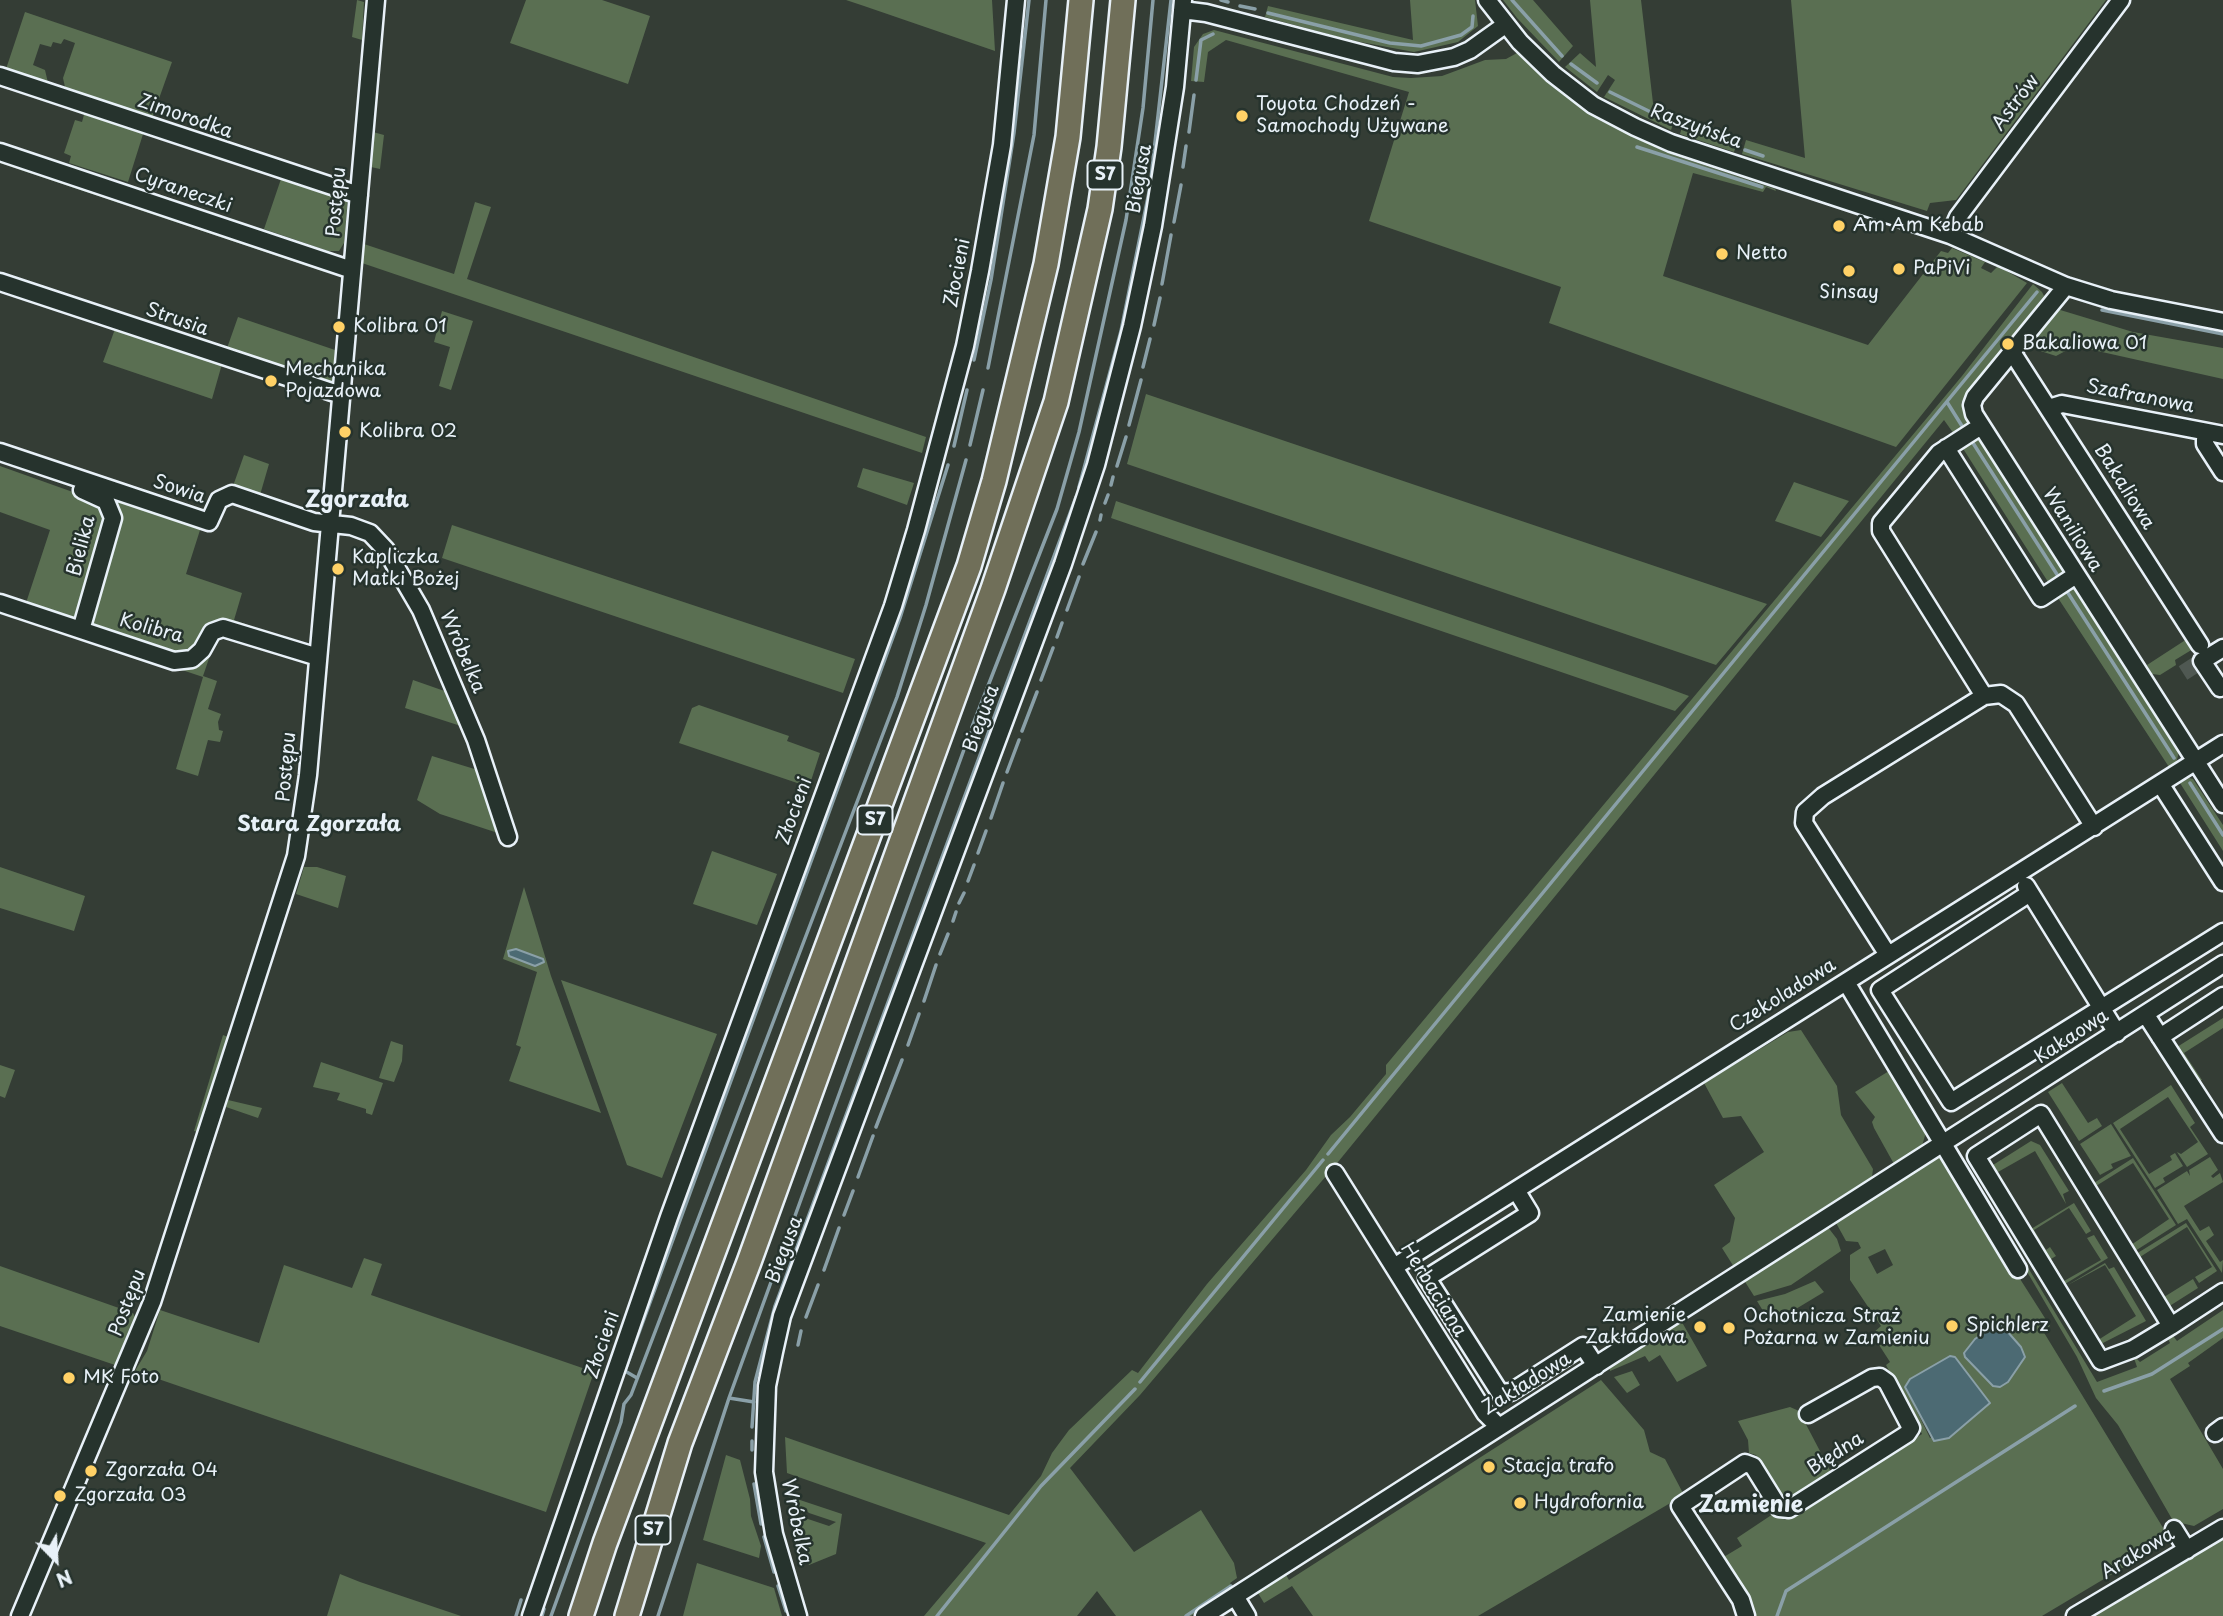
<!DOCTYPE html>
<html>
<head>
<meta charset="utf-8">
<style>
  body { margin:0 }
  #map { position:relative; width:2223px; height:1616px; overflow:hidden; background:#343d35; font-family:"Playpen Sans",sans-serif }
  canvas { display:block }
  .north { position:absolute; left:21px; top:1525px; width:70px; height:70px; -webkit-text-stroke:5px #26332d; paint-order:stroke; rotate:156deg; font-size:19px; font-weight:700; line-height:28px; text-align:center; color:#e8f1f8 }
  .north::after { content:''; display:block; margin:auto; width:24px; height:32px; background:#e8f1f8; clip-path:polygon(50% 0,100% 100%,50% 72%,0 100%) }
</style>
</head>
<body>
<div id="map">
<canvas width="2223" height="1616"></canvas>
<div class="north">N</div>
</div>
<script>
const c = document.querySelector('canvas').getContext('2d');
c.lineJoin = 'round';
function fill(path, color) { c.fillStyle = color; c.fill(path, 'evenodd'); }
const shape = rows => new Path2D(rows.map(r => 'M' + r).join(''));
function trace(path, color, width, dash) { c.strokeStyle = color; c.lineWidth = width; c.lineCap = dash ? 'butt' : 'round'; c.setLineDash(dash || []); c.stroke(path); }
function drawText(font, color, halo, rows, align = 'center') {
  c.font = font + ' "Playpen Sans",sans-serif'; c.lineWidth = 5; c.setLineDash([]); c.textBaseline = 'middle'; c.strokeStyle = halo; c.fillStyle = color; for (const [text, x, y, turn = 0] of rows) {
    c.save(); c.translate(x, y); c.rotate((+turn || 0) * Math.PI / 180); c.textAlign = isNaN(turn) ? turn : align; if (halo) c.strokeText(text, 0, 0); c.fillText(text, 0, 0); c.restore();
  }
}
const green = shape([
  [357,0,364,2,362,40,352,37],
  [526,0,602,0,650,16,628,84,510,43],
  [846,0,992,0,995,51,864,6],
  [1410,0,1475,0,1478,26,1458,42,1414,52,1350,40,1265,17,1268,6,1413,40],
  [1503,0,1533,0,1573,46,1559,62,1517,18],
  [1590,0,1641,0,1653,103,1677,114,1671,130,1604,97,1615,80,1608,75,1597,92,1565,67,1580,53,1596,67],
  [1791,0,2106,0,1956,200,1930,203,1927,211,1742,154,1746,140,1805,158],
  [25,12,172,62,150,124,69,94,70,89,65,87,63,78,75,43,64,39,61,44,53,42,51,47,40,44,33,65,45,70,49,87,5,72],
  [1214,30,1393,77,1411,78,1442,76,1485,60,1506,59,1517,53,1553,86,1601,121,1668,153,1775,189,1776,191,1766,187,1763,192,1693,173,1663,276,1868,345,1941,251,1948,253,1952,248,1985,262,1981,268,1991,273,1998,266,2027,283,1896,447,1549,323,1561,287,1369,221,1409,92,1226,40,1208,52,1204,82,1191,81,1194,47,1203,34],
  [85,111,144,131,128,182,69,163,71,156,64,153,75,120,82,122],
  [1685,117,1739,137,1734,152,1680,134],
  [373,132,384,135,380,169,371,167],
  [0,157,326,268,325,272,0,163],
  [282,176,348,197,344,243,339,251,328,251,264,229],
  [475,202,491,207,467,279,926,437,922,453,362,263,364,244,454,274],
  [2033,284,2042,292,2044,296,2037,305,2041,308,1961,403,1970,418,1966,426,1954,434,1944,420,1338,1162,1140,1395,1070,1468,1134,1552,1201,1510,1234,1563,1237,1578,1230,1583,1234,1589,1191,1616,1116,1616,1097,1591,1077,1616,924,1616,986,1543,787,1473,785,1437,1009,1515,1041,1476,1052,1453,1069,1430,1132,1370,1138,1373,1207,1284,1306,1170,1331,1135,1350,1117,1386,1074,1386,1065,1962,376],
  [2057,309,2133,332,2223,348,2223,379,2075,346,2056,356,2025,346],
  [442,311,473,321,451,390,439,386,450,347,434,342],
  [238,317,335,350,332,386,226,351],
  [115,329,222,364,212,399,103,362],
  [1146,394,1767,604,1716,665,1127,464],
  [1978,438,2065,575,2050,585,1962,447],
  [244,455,269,464,260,495,233,486],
  [0,466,98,501,107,519,76,621,25,606,50,530,0,512],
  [863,468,914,483,907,505,857,487],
  [1794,482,1849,501,1821,537,1775,521],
  [108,495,201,527,186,574,242,593,234,620,308,647,220,622,209,626,201,643,182,656,98,630,89,618],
  [1116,501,1662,686,1689,696,1675,711,1111,518],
  [452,525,855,659,843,693,442,558],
  [2074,588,2179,752,2176,763,2169,767,2058,598],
  [216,638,203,676,217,681,208,709,221,714,218,722,219,730,223,731,220,742,208,740,198,776,176,769,203,677,176,668,202,661],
  [2187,639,2193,649,2175,660,2176,665,2160,675,2152,674,2147,665],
  [413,680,453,694,467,728,405,708],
  [699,705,789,736,787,741,820,753,809,787,679,743,692,708],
  [432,756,481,771,504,835,440,814,417,800],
  [2189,778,2193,779,2223,825,2223,851,2180,783],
  [712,851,777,874,757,925,693,904],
  [0,867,85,896,74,931,0,908],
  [304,867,317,867,346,876,338,908,296,894],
  [524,887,551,976,601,1113,509,1081,521,1047,516,1045,537,972,503,959],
  [561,980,717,1034,662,1178,627,1165],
  [2223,1018,2223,1028,2184,1053,2202,1080,2199,1081,2177,1047],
  [1801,1030,1837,1086,1841,1115,1873,1169,1872,1177,1734,1267,1722,1248,1730,1242,1735,1218,1714,1185,1764,1152,1741,1116,1723,1118,1704,1083,1788,1032],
  [223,1035,228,1037,197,1132,194,1131],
  [391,1041,403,1045,402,1061,394,1082,379,1078],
  [321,1062,383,1083,372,1115,366,1113,366,1109,337,1100,340,1093,313,1087],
  [0,1065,15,1070,5,1098,0,1096],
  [1889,1071,1926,1132,1922,1146,1894,1164,1874,1128,1872,1122,1875,1117,1855,1092],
  [2062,1083,2088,1123,2097,1118,2102,1126,2079,1141,2048,1092],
  [2171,1085,2195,1123,2190,1127,2208,1154,2187,1167,2177,1152,2181,1154,2198,1142,2168,1097,2120,1129,2149,1174,2172,1160,2170,1156,2175,1153,2183,1166,2163,1178,2165,1182,2155,1188,2113,1123],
  [228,1100,262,1108,258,1118,226,1107],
  [2111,1124,2131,1156,2111,1164,2113,1168,2100,1175,2080,1144],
  [2031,1141,2040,1145,2069,1191,2063,1194,2066,1204,2035,1151,1998,1172,1993,1165],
  [2210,1157,2218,1170,2211,1176,2213,1178,2220,1173,2223,1182,2184,1206,2200,1231,2209,1226,2214,1235,2206,1241,2220,1262,2223,1260,2222,1273,2187,1219,2178,1224,2157,1190,2187,1171,2190,1176,2189,1170],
  [1936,1158,1943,1158,2050,1326,2043,1331,2165,1531,2161,1545,2042,1616,1750,1616,1722,1558,1742,1546,1737,1538,1773,1514,1785,1520,1922,1434,1886,1365,1890,1362,1872,1334,1881,1326,1850,1280,1850,1255,1861,1248,1858,1242,1846,1241,1835,1221,1859,1201,1881,1192],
  [1885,1249,1893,1265,1877,1274,1868,1257],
  [1953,1356,1990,1403,1965,1425,1930,1438,1905,1387],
  [2133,1158,2176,1225,2135,1251,2131,1245,2169,1219,2133,1163,2096,1186,2094,1183],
  [2074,1203,2091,1231,2086,1234,2069,1208,2034,1230,2046,1250,2050,1247,2056,1256,2051,1259,2064,1281,2101,1260,2087,1238,2094,1235,2108,1258,2065,1284,2031,1229],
  [2186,1223,2217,1271,2199,1283,2195,1277,2212,1267,2187,1227,2140,1257,2164,1297,2193,1279,2198,1288,2168,1307,2136,1254],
  [1827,1226,1837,1239,1841,1251,1791,1285,1754,1296,1742,1277],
  [364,1258,382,1264,371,1295,594,1372,546,1512,135,1371,147,1351,160,1310,259,1343,284,1265,352,1288],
  [2105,1263,2109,1269,2114,1267,2146,1321,2101,1344,2098,1340,2136,1316,2105,1265,2066,1286],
  [0,1266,133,1313,135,1317,115,1365,0,1326],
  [2027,1266,2097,1382,2137,1367,2133,1355,2140,1362,2170,1343,2166,1335,2170,1332,2177,1341,2223,1310,2223,1338,2188,1363,2190,1366,2170,1379,2223,1469,2223,1509,2194,1526,2181,1523,2176,1526,2118,1425,2096,1398,2077,1357,2026,1270],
  [1815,1281,1824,1292,1771,1324,1757,1301,1785,1294],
  [1679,1317,1707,1366,1677,1382,1660,1355,1649,1362,1645,1356,1610,1371,1608,1362],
  [1632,1371,1640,1385,1627,1393,1614,1377],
  [1601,1380,1644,1430,1650,1452,1665,1459,1684,1495,1478,1616,1313,1616,1292,1586,1264,1603,1258,1593,1285,1573,1289,1580],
  [1790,1407,1799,1411,1832,1474,1790,1502,1781,1500,1756,1455,1749,1453,1748,1440,1738,1421],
  [726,1455,740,1460,750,1499,751,1516,761,1546,759,1558,703,1540],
  [788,1496,842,1514,836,1554,809,1565,791,1521,793,1514,829,1526,836,1522,809,1513,803,1507,793,1507],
  [2223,1537,2223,1616,2089,1616],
  [697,1563,774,1588,782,1616,683,1616],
  [340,1574,360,1582,461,1616,327,1616]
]);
const water = shape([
  [516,949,543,959,544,962,535,966,509,956,508,951,516,949],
  [1999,1322,2021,1347,2025,1357,2008,1382,2000,1387,1993,1386,1965,1357,1964,1353,1975,1339,1999,1322],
  [1950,1356,1955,1357,1990,1403,1949,1438,1934,1441,1905,1387,1910,1379,1950,1356]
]);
const stream = shape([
  [1221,0,1228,2],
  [1512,0,1562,56],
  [1240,6,1255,9],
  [1268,13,1390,43,1421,46,1461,35,1472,27,1473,16],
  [1571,64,1597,83],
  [1196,80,1201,40,1213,34],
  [1610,92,1671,122],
  [1686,128,1733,145],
  [1189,132,1194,95],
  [1637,147,1762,187],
  [1745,150,1763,156],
  [1183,167,1186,146],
  [1174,222,1181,185],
  [1162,284,1171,235],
  [2102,310,2223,334],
  [1154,325,1160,298],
  [974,360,991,280,1014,133,1029,0],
  [1143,367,1150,339],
  [988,368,1034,135,1046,0],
  [1947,402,1962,426],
  [1129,425,1141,380],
  [1973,443,2058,576],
  [970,445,983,390],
  [954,446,967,390],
  [1117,466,1126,437],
  [1111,485,1113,477],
  [1079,487,1121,331,1150,187,1171,0],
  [1105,503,1108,495],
  [1100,520,1101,515],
  [1083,564,1096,532],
  [2068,593,2174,758],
  [1067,610,1079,577],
  [1057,637,1062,623],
  [1041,680,1053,648],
  [972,727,1057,509,1079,432,1126,220,1143,108,1153,0],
  [1022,731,1037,692],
  [1007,772,1019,740],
  [2190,783,2223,835],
  [991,818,1003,783],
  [978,853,986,831],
  [968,881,974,865],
  [959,903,964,893],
  [953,921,956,912],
  [940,954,948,934],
  [924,1001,936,965],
  [908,1045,919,1014],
  [876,1127,902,1060],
  [1328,1154,2037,292],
  [858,1177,873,1136],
  [844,1215,853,1191],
  [824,1270,839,1228],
  [806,1317,818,1285],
  [798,1345,801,1331],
  [637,1378,625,1371,900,618,948,465],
  [1140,1382,1323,1160],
  [2104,1391,2152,1374,2223,1329],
  [729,1398,970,733],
  [752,1427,755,1382,775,1306,1076,497],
  [752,1441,752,1450],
  [754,1484,761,1524],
  [764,1537,774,1572],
  [778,1586,786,1611],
  [516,1616,521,1600],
  [542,1616,544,1609],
  [551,1616,621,1422,624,1404,631,1395,897,697,926,605,966,460],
  [658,1616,729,1398,754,1402],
  [937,1616,1041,1486,1135,1389],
  [1186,1616,1231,1586],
  [1777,1616,1786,1591,2075,1406]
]);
const minorTunnel = shape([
  [2183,673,2197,664]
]);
const minor = shape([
  [1487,0,1520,42,1553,74,1593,105,1635,127,1671,143,1950,235,2066,286,2111,300,2223,322],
  [1182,10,1206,13,1394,62,1418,64,1454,57,1470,50,1505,25],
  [0,76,359,195],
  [0,152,352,270],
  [1950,235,1958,217,2121,0],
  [0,282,341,395],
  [2066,286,1975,397,1972,405,1974,414,2223,804],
  [2012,352,2200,645],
  [2049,408,2062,404,2223,435],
  [1981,426,1939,453,1881,523,1881,531,1984,696],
  [2205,432,2205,444,2223,472],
  [1946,448,2041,598,2076,575],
  [0,452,209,522,219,500,232,494,314,522,351,526,370,533,386,550,421,610,476,740,508,837],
  [0,603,174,661,192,659,202,650,212,632,223,628,318,657],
  [81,630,113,518,106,501,82,490],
  [2223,648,2202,661,2220,688,2223,686],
  [2161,785,2223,882],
  [2026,886,2117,1033],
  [2030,893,1880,990,1951,1102,2223,932],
  [1888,955,1804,823,1805,812,1823,796,1984,696,2001,694,2016,704,2094,827],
  [1846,982,2018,1269],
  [2146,1015,2223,1134],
  [2160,1037,2223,996],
  [1335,1173,1485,1413,1499,1427],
  [1516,1190,1530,1213,1427,1278,1500,1393,1511,1392,1583,1346,1596,1366],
  [1394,1267,2223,744],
  [2171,1326,2041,1114,1976,1156,2101,1361,2133,1349,2171,1326,2223,1292],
  [2215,1433,2223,1427],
  [2174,1529,2187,1550],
  [1235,1596,1247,1616],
  [20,1616,152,1302,296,856,308,775,376,0],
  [531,1616,669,1217,893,606,916,530,965,346,980,271,1002,145,1016,0],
  [798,1616,774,1534,764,1472,767,1386,774,1352,782,1316,1063,564,1096,465,1132,326,1153,226,1175,87,1183,0],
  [1204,1616,2223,964],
  [1746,1616,1741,1600,1680,1506,1745,1463,1753,1466,1779,1508,1789,1509,1907,1434,1911,1428,1887,1382,1880,1377,1872,1378,1808,1414],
  [2075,1616,2223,1528]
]);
const highway = shape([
  [581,1616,605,1543,969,566,994,481,1046,264,1068,137,1081,0],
  [627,1616,680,1443,749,1262,993,589,1056,402,1100,209,1109,147,1123,0]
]);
const markers = [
  [1242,116,7,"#ffd166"],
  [1839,226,7,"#ffd166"],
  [1722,254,7,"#ffd166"],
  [1899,269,7,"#ffd166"],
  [1849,271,7,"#ffd166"],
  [339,327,7,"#ffd166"],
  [2008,344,7,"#ffd166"],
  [271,381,7,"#ffd166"],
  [345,432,7,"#ffd166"],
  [338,569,7,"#ffd166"],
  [1952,1326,7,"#ffd166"],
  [1700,1327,7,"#ffd166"],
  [1729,1328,7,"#ffd166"],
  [69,1378,7,"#ffd166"],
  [1489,1467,7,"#ffd166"],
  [91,1471,7,"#ffd166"],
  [60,1496,7,"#ffd166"],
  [1520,1503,7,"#ffd166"]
];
const shields = [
  [1105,175,35],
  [875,820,35],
  [653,1530,35]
];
const shieldNames = [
  ["S7",1105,175],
  ["S7",875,820],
  ["S7",653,1530]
];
const streetNames = [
  ["Astrów",2016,103,-53],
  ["Zimorodka",185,117,19],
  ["Raszyńska",1696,127,20],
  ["Biegusa",1140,179,-80],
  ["Cyraneczki",183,191,19],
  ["Postępu",337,202,-85],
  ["Złocieni",958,273,-79],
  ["Strusia",177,320,19],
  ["Szafranowa",2140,397,11],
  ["Bakaliowa",2124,487,58],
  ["Sowia",179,490,18],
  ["Waniliowa",2072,530,58],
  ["Bielika",82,546,-76],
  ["Kolibra",151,629,15],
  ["Wróbelka",462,652,67],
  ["Biegusa",982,719,-70],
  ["Postępu",287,767,-85],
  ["Złocieni",795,811,-70],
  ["Czekoladowa",1783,996,-32],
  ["Kakaowa",2072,1037,-33],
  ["Biegusa",785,1250,-69],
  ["Herbaciana",1433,1290,58],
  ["Postępu",128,1303,-69],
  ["Złocieni",603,1345,-71],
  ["Zakładowa",1527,1384,-32],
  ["Błędna",1836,1454,-33],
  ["Wróbelka",796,1522,78],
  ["Arakowa",2138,1554,-31]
];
const poiNames = [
  ["Toyota Chodzeń -",1256,105],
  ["Samochody Używane",1256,127],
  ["Am Am Kebab",1853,226],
  ["Netto",1736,254],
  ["PaPiVi",1913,269],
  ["Sinsay",1849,293,"center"],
  ["Kolibra 01",353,327],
  ["Bakaliowa 01",2022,344],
  ["Mechanika",285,370],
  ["Pojazdowa",285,392],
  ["Kolibra 02",359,432],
  ["Kapliczka",352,558],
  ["Matki Bożej",352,580],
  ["Zamienie",1686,1316,"right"],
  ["Zakładowa",1686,1338,"right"],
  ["Ochotnicza Straż",1743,1317],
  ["Pożarna w Zamieniu",1743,1339],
  ["Spichlerz",1966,1326],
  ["MK Foto",83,1378],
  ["Stacja trafo",1503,1467],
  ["Zgorzała 04",105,1471],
  ["Zgorzała 03",74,1496],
  ["Hydrofornia",1534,1503]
];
const neighbourhoodNames = [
  ["Stara Zgorzała",319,825]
];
const quarterNames = [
  ["Zgorzała",357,501],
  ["Zamienie",1751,1506]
];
fill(green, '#5a6f52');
fill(water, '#4c6a73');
trace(water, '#8aa0a8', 2);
trace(stream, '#8aa0a8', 3.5);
trace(minorTunnel, '#4f5852', 16, [16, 8]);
trace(minor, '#e8f1f8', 21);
trace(highway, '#e8f1f8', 28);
trace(minor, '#26332d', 16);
trace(highway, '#706f59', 23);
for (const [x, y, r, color] of markers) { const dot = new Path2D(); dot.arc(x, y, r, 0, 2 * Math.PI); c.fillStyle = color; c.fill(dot); trace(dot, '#26332d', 2.5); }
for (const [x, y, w] of shields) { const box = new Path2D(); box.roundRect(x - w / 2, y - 14.5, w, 29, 5); c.fillStyle = '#26332d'; c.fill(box); trace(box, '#e8f1f8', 2); }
drawText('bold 18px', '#e8f1f8', null, shieldNames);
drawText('19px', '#e8f1f8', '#26332d', streetNames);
drawText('19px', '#e8f1f8', '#26332d', poiNames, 'left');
drawText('bold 21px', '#e8f1f8', '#26332d', neighbourhoodNames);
drawText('bold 23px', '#e8f1f8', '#26332d', quarterNames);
</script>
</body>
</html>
